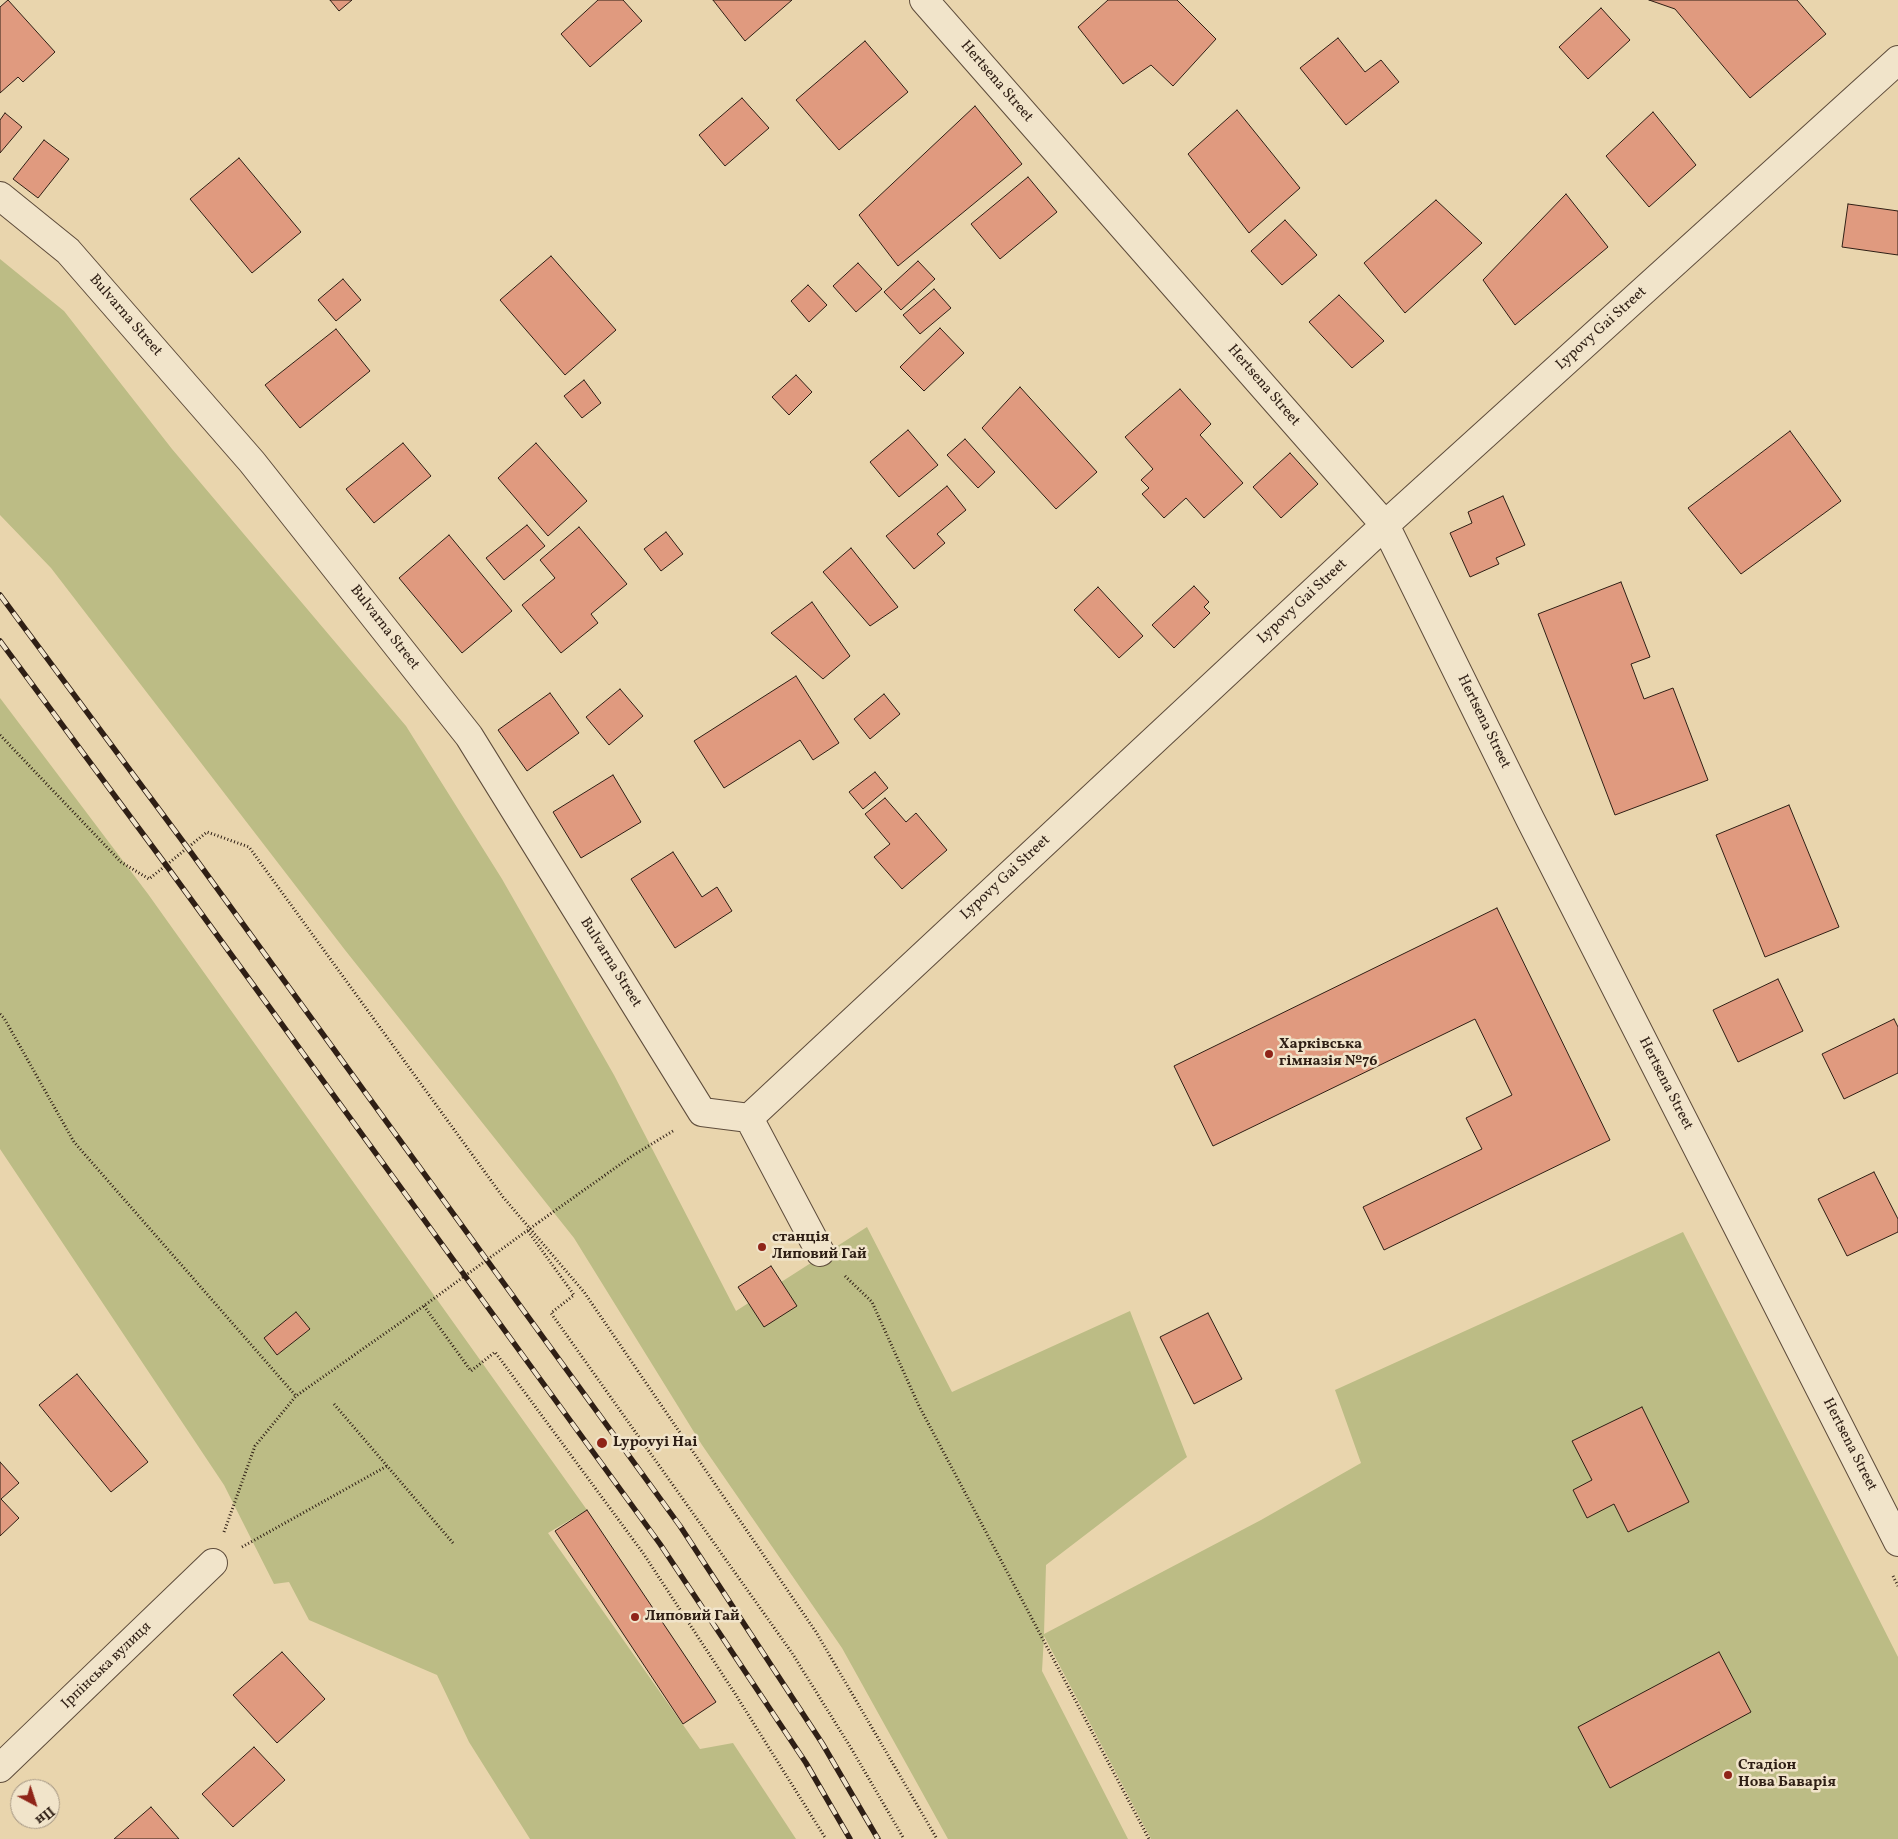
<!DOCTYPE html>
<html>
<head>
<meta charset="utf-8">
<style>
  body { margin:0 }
  #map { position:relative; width:1898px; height:1839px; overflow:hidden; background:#e9d5ad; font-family:Vollkorn,serif }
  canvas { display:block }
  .north { position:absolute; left:10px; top:1779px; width:50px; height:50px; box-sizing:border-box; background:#f1e4ca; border:1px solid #a39582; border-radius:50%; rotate:140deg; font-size:14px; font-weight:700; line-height:20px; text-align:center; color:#2f1f15 }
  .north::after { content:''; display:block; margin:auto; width:18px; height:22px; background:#8f2418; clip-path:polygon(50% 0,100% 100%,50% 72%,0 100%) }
</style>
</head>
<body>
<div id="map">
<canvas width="1898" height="1839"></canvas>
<div class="north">Пн</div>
</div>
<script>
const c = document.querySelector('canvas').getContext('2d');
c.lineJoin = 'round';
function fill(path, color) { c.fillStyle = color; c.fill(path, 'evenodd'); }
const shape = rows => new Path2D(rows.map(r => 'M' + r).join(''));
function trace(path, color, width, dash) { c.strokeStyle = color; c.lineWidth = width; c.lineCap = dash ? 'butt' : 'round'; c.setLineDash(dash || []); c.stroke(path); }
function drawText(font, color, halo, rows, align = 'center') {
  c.font = font + ' Vollkorn,serif'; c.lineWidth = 5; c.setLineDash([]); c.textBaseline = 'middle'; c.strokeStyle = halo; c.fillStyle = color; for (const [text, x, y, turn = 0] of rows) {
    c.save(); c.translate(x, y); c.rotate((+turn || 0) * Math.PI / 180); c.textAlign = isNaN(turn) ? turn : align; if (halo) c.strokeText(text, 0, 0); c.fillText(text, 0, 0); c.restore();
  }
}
const green = shape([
  [0,259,64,311,172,449,406,726,502,879,614,1075,736,1311,867,1227,952,1392,1130,1311,1187,1457,1046,1565,1044,1634,1261,1520,1361,1463,1335,1390,1683,1232,1898,1657,1898,1839,1151,1839,1044,1636,1042,1671,1128,1839,948,1839,842,1648,702,1445,574,1238,345,950,51,568,0,515],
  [0,698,148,894,587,1510,548,1533,700,1749,733,1743,796,1839,530,1839,469,1742,437,1675,309,1620,289,1582,274,1584,224,1485,0,1149]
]);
const building = shape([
  [8,0,55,52,23,82,18,77,0,93,0,7,8,0],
  [330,0,352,0,339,11,330,0],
  [598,0,623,0,642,21,590,67,561,34,598,0],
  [713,0,792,0,745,41,713,0],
  [1108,0,1177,0,1216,39,1173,86,1151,65,1123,84,1078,27,1108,0],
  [1649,0,1797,0,1826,34,1750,98,1675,9,1649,0],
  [1601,8,1630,40,1588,79,1559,47,1601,8],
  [1338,38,1365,72,1381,60,1399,82,1346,125,1300,68,1338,38],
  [865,41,908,92,839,150,796,100,865,41],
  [742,98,769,128,725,166,699,135,742,98],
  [975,106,1022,164,898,266,859,215,975,106],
  [1237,110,1300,188,1249,233,1188,154,1237,110],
  [1653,112,1696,165,1649,207,1606,156,1653,112],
  [5,113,22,127,0,153,0,120,5,113],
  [44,140,69,159,38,198,13,179,44,140],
  [239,158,301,232,252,273,190,199,239,158],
  [1028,177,1057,212,1000,259,971,224,1028,177],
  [1566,194,1608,247,1515,325,1483,280,1566,194],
  [1436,200,1482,243,1405,313,1364,263,1436,200],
  [1848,204,1898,211,1898,255,1842,247,1848,204],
  [1285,220,1317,255,1282,285,1251,251,1285,220],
  [551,256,616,330,565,375,500,300,551,256],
  [918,261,935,279,901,310,884,292,918,261],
  [858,263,882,289,856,312,833,286,858,263],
  [343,279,361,300,336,321,318,300,343,279],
  [808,285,827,305,809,322,791,301,808,285],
  [934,289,951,308,920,334,903,315,934,289],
  [1339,295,1384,341,1352,368,1309,322,1339,295],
  [940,328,964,353,924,391,900,367,940,328],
  [336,329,370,371,300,428,265,385,336,329],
  [796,375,812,392,789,415,772,397,796,375],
  [584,380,601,403,582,418,564,396,584,380],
  [1020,387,1097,472,1056,509,982,428,1020,387],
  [1180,389,1211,424,1200,435,1243,483,1204,518,1186,498,1164,518,1142,494,1149,488,1141,480,1153,469,1125,437,1180,389],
  [908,430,938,465,899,497,870,462,908,430],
  [1790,431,1841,501,1741,574,1688,508,1790,431],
  [965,439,995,472,978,488,947,455,965,439],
  [403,443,431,476,374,523,346,489,403,443],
  [536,443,587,501,548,536,498,478,536,443],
  [1290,453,1318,484,1281,518,1253,487,1290,453],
  [947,486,966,510,937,534,945,543,914,569,886,536,947,486],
  [1503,496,1525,545,1496,558,1499,564,1470,577,1450,533,1472,523,1468,512,1503,496],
  [527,525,545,546,504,580,486,558,527,525],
  [579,527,627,584,591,614,598,623,561,653,522,605,555,578,540,560,579,527],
  [666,532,683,554,661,571,644,549,666,532],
  [449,535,512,611,462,653,399,578,449,535],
  [851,548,898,607,870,626,823,572,851,548],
  [1621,582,1650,657,1631,664,1644,699,1673,688,1708,780,1615,815,1538,614,1621,582],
  [1194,586,1209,602,1204,607,1210,613,1174,648,1152,625,1194,586],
  [1098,587,1143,636,1119,658,1074,610,1098,587],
  [812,602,850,656,823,679,771,633,812,602],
  [796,676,839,743,813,760,800,740,724,788,694,741,796,676],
  [620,689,643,716,609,745,586,717,620,689],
  [550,693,579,733,527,771,498,730,550,693],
  [884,694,900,714,870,739,854,719,884,694],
  [875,772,888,788,863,809,849,792,875,772],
  [613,775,641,822,581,858,553,812,613,775],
  [885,798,906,822,916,813,947,850,902,889,874,857,890,844,865,814,885,798],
  [1789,805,1839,927,1765,957,1716,835,1789,805],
  [673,852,702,897,717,887,732,911,675,948,631,879,673,852],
  [1497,908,1610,1140,1384,1250,1363,1207,1482,1149,1466,1118,1512,1095,1475,1019,1213,1146,1174,1066,1497,908],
  [1778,979,1803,1031,1738,1062,1713,1010,1778,979],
  [1894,1019,1898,1027,1898,1073,1844,1099,1822,1054,1894,1019],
  [1874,1172,1898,1219,1898,1232,1847,1256,1818,1199,1874,1172],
  [771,1266,797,1306,764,1327,738,1287,771,1266],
  [296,1312,310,1329,277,1355,264,1338,296,1312],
  [1208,1313,1242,1379,1194,1404,1160,1337,1208,1313],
  [77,1374,148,1462,111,1492,39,1405,77,1374],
  [1642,1407,1689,1502,1628,1532,1614,1504,1587,1518,1573,1490,1592,1480,1572,1441,1642,1407],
  [0,1462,19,1483,1,1499,19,1518,0,1536,0,1462],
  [587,1510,716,1702,683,1724,555,1531,587,1510],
  [282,1652,325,1699,277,1743,233,1695,282,1652],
  [1719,1652,1751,1712,1610,1788,1578,1727,1719,1652],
  [254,1747,285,1780,233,1827,202,1794,254,1747],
  [151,1807,179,1839,114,1839,151,1807]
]);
const path = shape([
  [0,735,121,862,149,879,207,832,249,847,503,1197,584,1292,816,1632,937,1839],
  [0,1014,4,1018,74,1142,296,1396],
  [539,1222,632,1156,673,1131],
  [528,1231,574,1295,551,1313,792,1653,851,1748,904,1839],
  [845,1276,872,1302,919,1406,1149,1839],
  [424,1306,471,1371,495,1352,643,1553,734,1692,826,1839],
  [334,1404,453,1543],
  [224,1532,255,1446,296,1396,414,1313],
  [242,1547,387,1466],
  [1893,1576,1898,1586]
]);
const minor = shape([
  [924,0,1385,525,1530,819,1898,1542],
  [0,196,68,251,252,462,469,736,702,1112,749,1118,1385,525,1898,60],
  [749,1118,820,1252],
  [0,1768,213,1563]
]);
const rail = shape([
  [0,595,187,847,680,1526,822,1743,878,1839],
  [0,641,166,865,660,1544,806,1763,850,1839]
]);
const pathBridge = shape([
  [414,1313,539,1222]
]);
const markers = [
  [1269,1054,5,"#8f2418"],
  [762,1247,5,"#8f2418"],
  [602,1443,6,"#8f2418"],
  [635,1617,5,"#8f2418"],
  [1728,1775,5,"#8f2418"]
];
const streetNames = [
  ["Hertsena Street",996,82,49],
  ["Bulvarna Street",125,316,49],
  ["Lypovy Gai Street",1602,329,-42],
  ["Hertsena Street",1263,386,49],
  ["Lypovy Gai Street",1303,602,-43],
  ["Bulvarna Street",384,628,52],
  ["Hertsena Street",1483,722,64],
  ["Lypovy Gai Street",1006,878,-43],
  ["Bulvarna Street",610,963,58],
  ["Hertsena Street",1665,1084,63],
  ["Hertsena Street",1849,1445,63],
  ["Ірпінська вулиця",107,1666,-44]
];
const poiNames = [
  ["Харківська",1279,1045],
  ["гімназія №76",1279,1062],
  ["станція",772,1238],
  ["Липовий Гай",772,1255],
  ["Lypovyi Hai",613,1443],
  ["Липовий Гай",645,1617],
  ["Стадіон",1738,1766],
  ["Нова Баварія",1738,1783]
];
fill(green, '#bcbc85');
fill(building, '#e09a7f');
trace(building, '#2f1f15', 1);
trace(minor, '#5e4c3b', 30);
trace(path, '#2f1f15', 3, [1, 2.5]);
trace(minor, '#f1e4ca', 28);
trace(rail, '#2f1f15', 5.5);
trace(rail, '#f1e4ca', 4, [11]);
trace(pathBridge, '#2f1f15', 3, [1, 2.5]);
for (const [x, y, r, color] of markers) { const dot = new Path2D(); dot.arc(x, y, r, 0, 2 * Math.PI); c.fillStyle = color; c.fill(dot); trace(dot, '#f1e4ca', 2); }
drawText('15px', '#2f1f15', '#f1e4ca', streetNames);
drawText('bold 15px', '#2f1f15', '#f1e4ca', poiNames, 'left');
</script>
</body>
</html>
